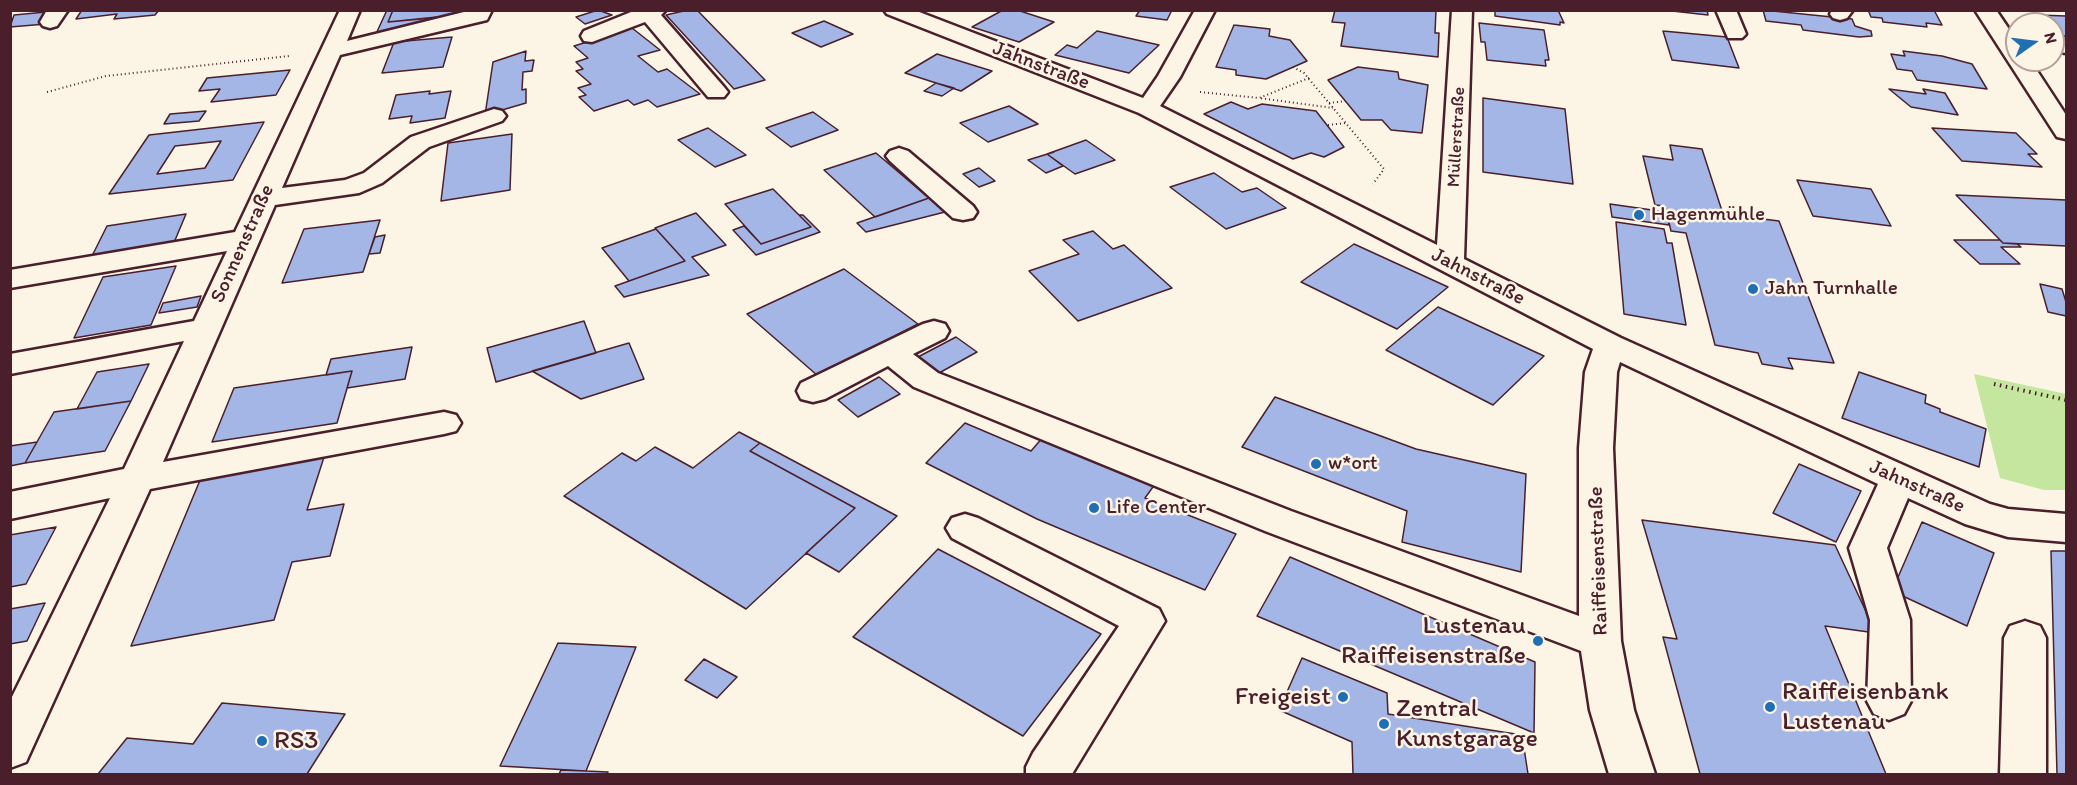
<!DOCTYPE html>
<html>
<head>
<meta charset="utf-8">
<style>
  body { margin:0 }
  #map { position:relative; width:2077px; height:785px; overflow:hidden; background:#fcf5e5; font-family:Itim,sans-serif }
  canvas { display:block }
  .frame { position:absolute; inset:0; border:12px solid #4a1f2b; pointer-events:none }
  .north { position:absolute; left:2005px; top:12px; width:60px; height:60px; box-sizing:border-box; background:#fcf5e5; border:2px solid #b59f9b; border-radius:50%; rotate:76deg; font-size:16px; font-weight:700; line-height:24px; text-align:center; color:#4a1f2b }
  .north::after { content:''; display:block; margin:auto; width:21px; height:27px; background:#1f6fb2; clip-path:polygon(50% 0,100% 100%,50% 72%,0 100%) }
</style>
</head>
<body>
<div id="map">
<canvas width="2077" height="785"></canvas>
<div class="frame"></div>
<div class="north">N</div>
</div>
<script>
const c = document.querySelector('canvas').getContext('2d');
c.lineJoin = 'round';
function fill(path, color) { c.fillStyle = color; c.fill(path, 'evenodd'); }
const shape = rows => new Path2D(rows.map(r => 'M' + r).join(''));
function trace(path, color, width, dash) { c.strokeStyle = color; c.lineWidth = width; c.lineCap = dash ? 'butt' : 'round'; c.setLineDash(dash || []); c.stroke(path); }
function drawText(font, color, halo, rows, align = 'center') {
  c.font = font + ' Itim,sans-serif'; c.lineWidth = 5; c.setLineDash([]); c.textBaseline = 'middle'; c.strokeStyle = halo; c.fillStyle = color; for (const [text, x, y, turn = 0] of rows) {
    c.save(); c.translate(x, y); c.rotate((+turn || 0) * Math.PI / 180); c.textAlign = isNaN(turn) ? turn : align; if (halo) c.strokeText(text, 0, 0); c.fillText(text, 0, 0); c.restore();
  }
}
const green = shape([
  [1974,374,2066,394,2066,490,2044,490,2000,478]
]);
const building = shape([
  [82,10,159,10,155,15,114,19,117,14,76,19,82,10],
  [387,10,393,10,388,22,437,17,435,23,375,36,387,10],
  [393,10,466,10,465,15,388,22,393,10],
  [598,10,612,15,585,24,576,17,598,10],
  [688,10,697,10,765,80,734,89,666,15,688,10],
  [1003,10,1017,10,1054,22,1019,42,972,27,1003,10],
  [1140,10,1172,10,1167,20,1136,16,1140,10],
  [1335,10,1436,10,1435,33,1439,33,1438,57,1341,46,1345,23,1332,22,1335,10],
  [1495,10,1558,10,1564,23,1560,22,1560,25,1495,16,1495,10],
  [1663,10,1707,10,1708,15,1663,10],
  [1763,10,1852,19,1855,26,1871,31,1872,36,1859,37,1803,30,1801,25,1766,21,1763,10],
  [1868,10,1934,10,1942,25,1926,23,1927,27,1883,22,1882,18,1871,17,1868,10],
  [56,11,46,24,10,27,14,15,56,11],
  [2038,15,2066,16,2066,38,2053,24,2044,23,2038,15],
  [824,21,853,34,821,47,792,33,824,21],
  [1479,23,1544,30,1549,60,1545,60,1546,66,1487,60,1485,42,1481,42,1479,23],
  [1234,25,1270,29,1269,36,1290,40,1307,61,1266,79,1236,75,1236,70,1216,67,1234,25],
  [632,28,660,50,638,56,658,72,667,69,700,94,657,107,648,100,634,105,628,100,594,111,579,97,586,95,578,88,591,84,576,71,583,69,576,62,588,58,574,46,632,28],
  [1097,31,1159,45,1129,73,1055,55,1067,45,1077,48,1097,31],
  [1663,31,1727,37,1739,68,1672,60,1663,31],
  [452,37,443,67,382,73,394,42,452,37],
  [526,51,525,61,534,60,532,71,523,72,522,90,526,89,526,103,485,115,493,62,526,51],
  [1903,51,1942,56,1972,64,1987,89,1917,80,1912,71,1897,69,1891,54,1905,56,1903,51],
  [937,54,992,71,961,91,905,73,937,54],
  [1358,67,1398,72,1399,79,1428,85,1422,133,1391,130,1382,120,1361,120,1328,80,1358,67],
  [290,70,276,95,211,102,220,89,199,91,207,78,290,70],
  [936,83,954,88,942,96,924,91,936,83],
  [1889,89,1926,94,1923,89,1945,93,1958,115,1911,107,1889,89],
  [430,91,429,94,451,91,445,118,410,123,412,116,389,119,396,95,430,91],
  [1483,98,1565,109,1573,184,1483,172,1483,98],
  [1231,102,1248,109,1262,104,1316,111,1344,147,1324,157,1311,153,1293,159,1204,114,1231,102],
  [1009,106,1038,124,988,142,960,123,1009,106],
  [206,111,199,121,164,124,170,114,206,111],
  [813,112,838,130,791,147,766,128,813,112],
  [264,122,233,180,109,194,149,135,264,122],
  [221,141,205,168,157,174,175,146,221,141],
  [708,128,746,155,715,167,678,140,708,128],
  [1932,128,2016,133,2037,154,2028,154,2042,167,1962,161,1932,128],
  [512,134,510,190,441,201,448,143,512,134],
  [1086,140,1115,160,1075,174,1047,154,1086,140],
  [1670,145,1702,149,1723,214,1779,221,1834,363,1788,358,1793,369,1762,364,1758,353,1715,345,1686,233,1671,231,1665,206,1655,205,1643,156,1673,160,1670,145],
  [1054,152,1047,154,1063,166,1046,173,1028,160,1054,152],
  [876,153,929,198,875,217,824,170,876,153],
  [979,168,995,181,979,187,963,174,979,168],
  [1214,173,1242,192,1257,188,1286,208,1226,229,1170,187,1214,173],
  [1797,180,1871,189,1891,226,1813,216,1797,180],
  [773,189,811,227,761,244,725,204,773,189],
  [1956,195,2066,200,2066,246,2003,243,1956,195],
  [929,198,945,212,866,232,857,223,929,198],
  [1610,204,1666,212,1669,225,1612,217,1610,204],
  [696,213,726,245,692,257,709,275,624,297,615,286,685,261,655,228,696,213],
  [186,214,173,245,91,258,107,226,186,214],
  [799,215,803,215,820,232,756,255,733,230,744,226,761,244,811,227,799,215],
  [380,220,363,272,282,283,304,229,380,220],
  [1616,222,1664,229,1667,243,1672,243,1686,325,1624,314,1616,222],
  [656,229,685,261,629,281,602,248,656,229],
  [1093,231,1113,249,1124,245,1172,288,1078,321,1029,271,1079,254,1063,240,1093,231],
  [385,235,380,253,369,254,375,237,385,235],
  [1954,240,2000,240,2003,243,2017,244,2021,247,2001,247,2020,264,1980,264,1954,240],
  [1354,244,1448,287,1397,329,1301,282,1354,244],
  [176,266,151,325,74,338,103,277,176,266],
  [844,269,918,324,818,376,747,314,844,269],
  [2040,284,2062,289,2066,302,2066,316,2048,312,2040,284],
  [201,296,197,307,159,313,163,303,201,296],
  [1438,307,1544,356,1493,405,1386,350,1438,307],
  [584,321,596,353,496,382,487,348,584,321],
  [956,337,977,352,939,373,918,357,956,337],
  [629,343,644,379,581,399,532,371,629,343],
  [412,347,405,379,347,388,352,371,326,375,331,359,412,347],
  [149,364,131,401,77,409,97,372,149,364],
  [352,371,337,423,212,442,234,388,352,371],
  [1859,372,1926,395,1925,403,1940,409,1940,412,1986,429,1979,467,1842,418,1859,372],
  [879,377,900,394,858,417,838,400,879,377],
  [1275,397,1416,449,1526,474,1521,572,1402,542,1407,511,1242,447,1275,397],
  [131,401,105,451,25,463,54,412,131,401],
  [965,423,1031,451,1044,436,1158,480,1145,498,1236,534,1205,590,1037,519,926,463,965,423],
  [739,432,760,443,750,451,855,508,746,609,564,496,622,453,636,461,655,447,693,468,739,432],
  [37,442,25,463,10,466,10,446,37,442],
  [760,443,897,516,839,572,806,553,855,508,750,451,760,443],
  [325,454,307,510,344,504,330,556,292,562,274,620,131,646,203,473,325,454],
  [1799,464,1861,491,1836,542,1773,513,1799,464],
  [1642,520,1835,545,1876,633,1825,626,1886,774,1700,774,1663,637,1677,639,1642,520],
  [1922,522,1994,553,1967,626,1892,591,1922,522],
  [56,527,26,584,10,587,10,535,56,527],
  [938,549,1101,634,1023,736,853,637,938,549],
  [2051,551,2066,551,2066,774,2057,774,2051,551],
  [1290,557,1535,662,1534,733,1257,616,1290,557],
  [45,603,27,641,10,644,10,609,45,603],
  [558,643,636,647,586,771,500,766,558,643],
  [1302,658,1387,693,1388,714,1522,735,1528,774,1353,774,1352,742,1279,710,1302,658],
  [704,659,737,677,717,698,685,680,704,659],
  [222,703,345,714,307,774,98,774,127,738,193,744,222,703],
  [561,770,586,771,608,772,607,774,559,774,561,770]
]);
const pathFar1 = shape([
  [1293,67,1304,73,1384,169,1373,184],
  [1309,78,1259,98,1333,108],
  [47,92,106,76,289,56],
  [1200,92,1259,98],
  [1329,103,1345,101],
  [1328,125,1346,123]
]);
const path = shape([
  [1994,384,2066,400]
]);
const minor = shape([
  [47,10,68,10,57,26,50,28,43,26,40,22,47,10],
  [340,10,360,10,347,41,472,10,492,10,487,20,340,55,282,188,345,180,364,173,411,137,494,109,502,111,506,116,502,121,429,147,382,183,359,193,275,205,163,462,444,412,456,415,461,423,456,431,444,434,150,489,26,762,10,768,10,701,110,498,10,519,10,492,124,469,184,341,10,374,10,354,194,321,227,251,10,288,10,270,235,232,340,10],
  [636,10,666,10,661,15,724,87,728,92,724,97,708,97,645,22,592,42,584,41,581,36,584,31,636,10],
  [884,10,914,10,1143,98,1158,76,1195,10,1215,10,1180,77,1160,106,1437,245,1452,10,1472,10,1464,259,1621,338,1990,504,2008,509,2066,514,2066,542,2008,537,1965,524,1908,498,1887,548,1910,620,1911,701,1904,714,1889,720,1874,714,1867,701,1870,620,1849,548,1878,484,1620,362,1617,372,1613,448,1621,641,1634,710,1655,774,1609,774,1590,710,1581,651,1265,531,914,387,888,366,825,399,813,402,801,399,797,391,801,383,923,324,934,321,945,324,949,331,945,338,913,354,938,373,1291,511,1579,616,1579,448,1585,372,1593,349,1139,113,887,14,884,10],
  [1716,10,1736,10,1746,34,1742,38,1728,38,1716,10],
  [1832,10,1853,10,1847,18,1840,20,1833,18,1830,14,1832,10],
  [1975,10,1996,10,2017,41,2017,60,2030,60,2066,115,2066,139,2057,137,1975,10],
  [2053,39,2066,41,2066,53,2053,51,2053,39],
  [899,148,908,151,973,206,977,212,973,218,963,220,953,218,890,161,886,156,890,151,899,148],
  [965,514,978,518,1159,609,1165,621,1072,774,1026,774,1026,767,1033,753,1119,626,952,538,946,528,952,518,965,514],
  [2025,621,2040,626,2046,638,2046,774,2000,774,2004,638,2010,626,2025,621]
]);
const markers = [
  [1639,215,6,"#1f6fb2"],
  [1753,289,6,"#1f6fb2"],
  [1316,464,6,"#1f6fb2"],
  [1094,508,6,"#1f6fb2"],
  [1538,641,6,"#1f6fb2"],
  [1343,697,6,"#1f6fb2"],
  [1770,707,6,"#1f6fb2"],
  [1384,724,6,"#1f6fb2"],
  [262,741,6,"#1f6fb2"]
];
const farStreetnames = [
  ["Müllerstraße",1457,137,-87]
];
const streetNames = [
  ["Jahnstraße",1041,66,21],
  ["Sonnenstraße",243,244,-66],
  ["Jahnstraße",1478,277,27],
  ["Jahnstraße",1917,487,24],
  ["Raiffeisenstraße",1599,561,-92]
];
const poiNames = [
  ["Hagenmühle",1651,215],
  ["Jahn Turnhalle",1765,289],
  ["w*ort",1328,464],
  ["Life Center",1106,508]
];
const nearPoinames = [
  ["Lustenau",1526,626,"right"],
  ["Raiffeisenstraße",1526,656,"right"],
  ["Raiffeisenbank",1782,692],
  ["Lustenau",1782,722],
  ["Freigeist",1331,697,"right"],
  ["Zentral",1396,709],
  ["Kunstgarage",1396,739],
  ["RS3",274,741]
];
fill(green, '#c5e69f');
fill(building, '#a4b6e5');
trace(building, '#4a1f2b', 1.5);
trace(minor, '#4a1f2b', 5);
trace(pathFar1, '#4a1f2b', 2, [1, 3]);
trace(path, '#4a1f2b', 4, [1.5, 4.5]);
fill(minor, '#fcf5e5');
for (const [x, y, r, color] of markers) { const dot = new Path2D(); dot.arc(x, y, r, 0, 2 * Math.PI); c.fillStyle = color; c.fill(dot); trace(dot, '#fcf5e5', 2); }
drawText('18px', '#4a1f2b', '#fcf5e5', farStreetnames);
drawText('21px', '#4a1f2b', '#fcf5e5', streetNames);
drawText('21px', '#4a1f2b', '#fcf5e5', poiNames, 'left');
drawText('26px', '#4a1f2b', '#fcf5e5', nearPoinames, 'left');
</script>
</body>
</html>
